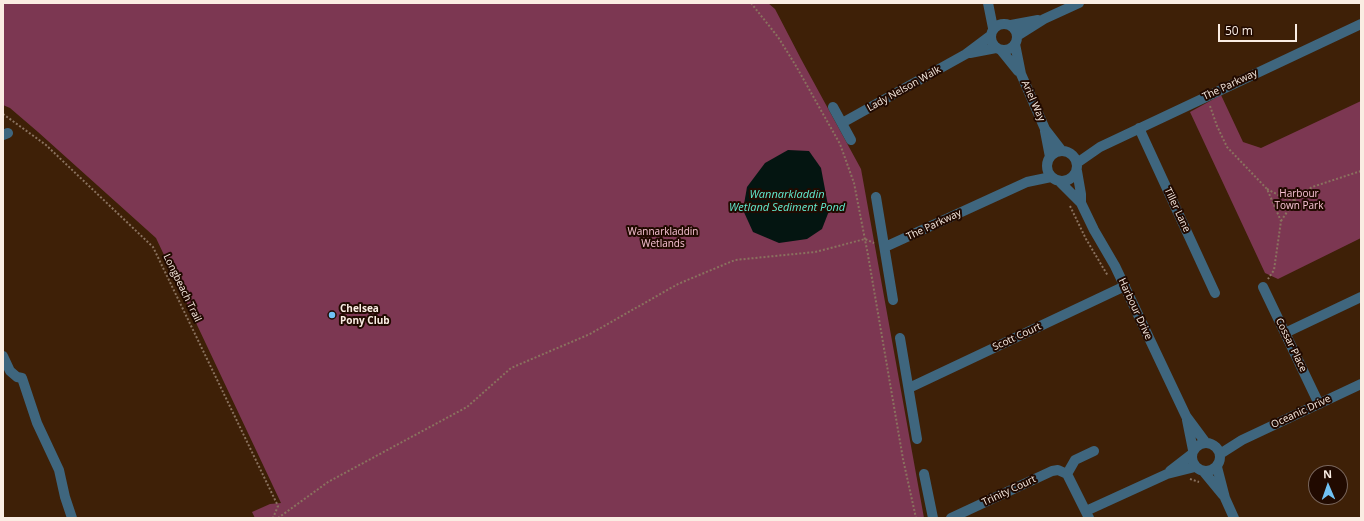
<!DOCTYPE html>
<html>
<head>
<meta charset="utf-8">
<style>
  body { margin:0 }
  #map { position:relative; width:1364px; height:521px; overflow:hidden; background:#3e2007; font-family:"Open Sans",sans-serif }
  canvas { display:block }
  .frame { position:absolute; inset:0; border:4px solid #faede3; pointer-events:none }
  .north { position:absolute; left:1308px; top:465px; width:40px; height:40px; box-sizing:border-box; background:#210a00; border:1px solid #78655b; border-radius:50%; rotate:358deg; font-size:11px; font-weight:700; line-height:16px; text-align:center; color:#faede3 }
  .north::after { content:''; display:block; margin:auto; width:14px; height:18px; background:#70c2f4; clip-path:polygon(50% 0,100% 100%,50% 72%,0 100%) }
  .scale { position:absolute; left:1218px; top:24px; width:79px; height:18px; box-sizing:border-box; border:2px solid #faede3; border-top:0; padding-left:5px; font-size:12px; line-height:14px; white-space:nowrap; color:#faede3; -webkit-text-stroke:3px #210a00; paint-order:stroke }
</style>
</head>
<body>
<div id="map">
<canvas width="1364" height="521"></canvas>
<div class="frame"></div>
<div class="north">N</div>
<div class="scale">50 m</div>
</div>
<script>
const c = document.querySelector('canvas').getContext('2d');
c.lineJoin = 'round';
function fill(path, color) { c.fillStyle = color; c.fill(path, 'evenodd'); }
const shape = rows => new Path2D(rows.map(r => 'M' + r).join(''));
function trace(path, color, width, dash) { c.strokeStyle = color; c.lineWidth = width; c.lineCap = dash ? 'butt' : 'round'; c.setLineDash(dash || []); c.stroke(path); }
function drawText(font, color, halo, rows, align = 'center') {
  c.font = font + ' "Open Sans",sans-serif'; c.lineWidth = 4; c.setLineDash([]); c.textBaseline = 'middle'; c.strokeStyle = halo; c.fillStyle = color; for (const [text, x, y, turn = 0] of rows) {
    c.save(); c.translate(x, y); c.rotate((+turn || 0) * Math.PI / 180); c.textAlign = isNaN(turn) ? turn : align; if (halo) c.strokeText(text, 0, 0); c.fillText(text, 0, 0); c.restore();
  }
}
const green = shape([
  [3,3,768,3,775,9,801,59,861,169,924,518,255,518,252,512,270,504,281,503,156,238,38,132,10,108,3,105],
  [1221,95,1243,142,1261,148,1361,101,1361,238,1278,279,1265,273,1190,112]
]);
const water = shape([
  [788,150,809,151,821,168,829,211,822,229,807,239,779,243,753,232,743,210,747,187,765,163]
]);
const path = shape([
  [751,3,778,37,796,66,840,144,854,183,868,255,903,459,916,518],
  [1210,106,1217,126,1227,147,1267,189,1281,221,1274,270,1268,279],
  [3,114,46,145,153,247,278,506,273,518],
  [1267,189,1286,199,1295,200],
  [1070,206,1086,239,1108,276],
  [1281,221,1295,200,1312,187,1361,171],
  [1190,479,1199,482],
  [278,518,328,482,467,407,511,368,590,334,678,284,735,260,815,252,865,239,874,243]
]);
const minor = shape([
  [988,3,993,28],
  '991 37a13 13 0 1 1 26 0a13 13 0 1 1-26 0Z',
  [1011,25,1038,20],
  [1017,36,1044,19,1079,3],
  [1015,44,1021,74,1045,129,1062,151],
  [1001,50,1018,71],
  [970,53,996,48],
  [833,107,851,140],
  [842,123,966,54,990,36],
  [1139,128,1215,293],
  [1045,131,1050,157],
  [3,135,8,133],
  '1047 166a15 15 0 1 1 30 0a15 15 0 1 1-30 0Z',
  [1077,163,1100,147,1361,24],
  [1077,171,1081,194,1081,203],
  [1059,181,1081,203,1094,230,1115,266,1186,416,1206,443],
  [876,197,893,300],
  [885,247,1027,182,1051,177],
  [1263,287,1319,404],
  [1285,333,1361,297],
  [900,338,917,439],
  [3,356,10,371,17,377,22,378,37,423,59,470,65,497,72,518],
  [909,388,1125,286],
  [1187,420,1193,450],
  '1192 457a14 14 0 1 1 28 0a14 14 0 1 1-28 0Z',
  [1220,454,1242,440,1361,384],
  [1217,467,1225,498,1234,518],
  [1170,471,1192,454],
  [1204,472,1223,495],
  [924,474,933,518],
  [1067,474,1075,460,1094,451],
  [1086,511,1167,474,1195,467],
  [951,518,1052,471,1058,470,1067,474,1089,518]
]);
const markers = [
  [332,315,4,"#70c2f4"]
];
const streetNames = [
  ["The Parkway",1230,85,-25],
  ["Lady Nelson Walk",904,89,-29],
  ["Ariel Way",1033,101,66],
  ["Tiller Lane",1177,210,65],
  ["The Parkway",934,225,-25],
  ["Longbeach Trail",182,288,64],
  ["Harbour Drive",1135,309,65],
  ["Scott Court",1017,337,-25],
  ["Cossar Place",1291,345,64],
  ["Oceanic Drive",1301,412,-25],
  ["Trinity Court",1009,491,-25]
];
const parkNames = [
  ["Harbour",1299,194],
  ["Town Park",1299,206],
  ["Wannarkladdin",663,232],
  ["Wetlands",663,244]
];
const poiNames = [
  ["Chelsea",340,309],
  ["Pony Club",340,321]
];
const waterNames = [
  ["Wannarkladdin",787,195],
  ["Wetland Sediment Pond",787,208]
];
fill(green, '#7c3752');
fill(water, '#041511');
trace(path, '#8a725f', 2, [2, 2]);
trace(minor, '#3f667e', 10);
for (const [x, y, r, color] of markers) { const dot = new Path2D(); dot.arc(x, y, r, 0, 2 * Math.PI); c.fillStyle = color; c.fill(dot); trace(dot, '#210a00', 1.5); }
drawText('10px', '#faede3', '#210a00', streetNames);
drawText('10px', '#f8c3d4', '#210a00', parkNames);
drawText('bold 10px', '#faede3', '#210a00', poiNames, 'left');
drawText('italic 11px', '#62eed2', '#210a00', waterNames);
</script>
</body>
</html>
